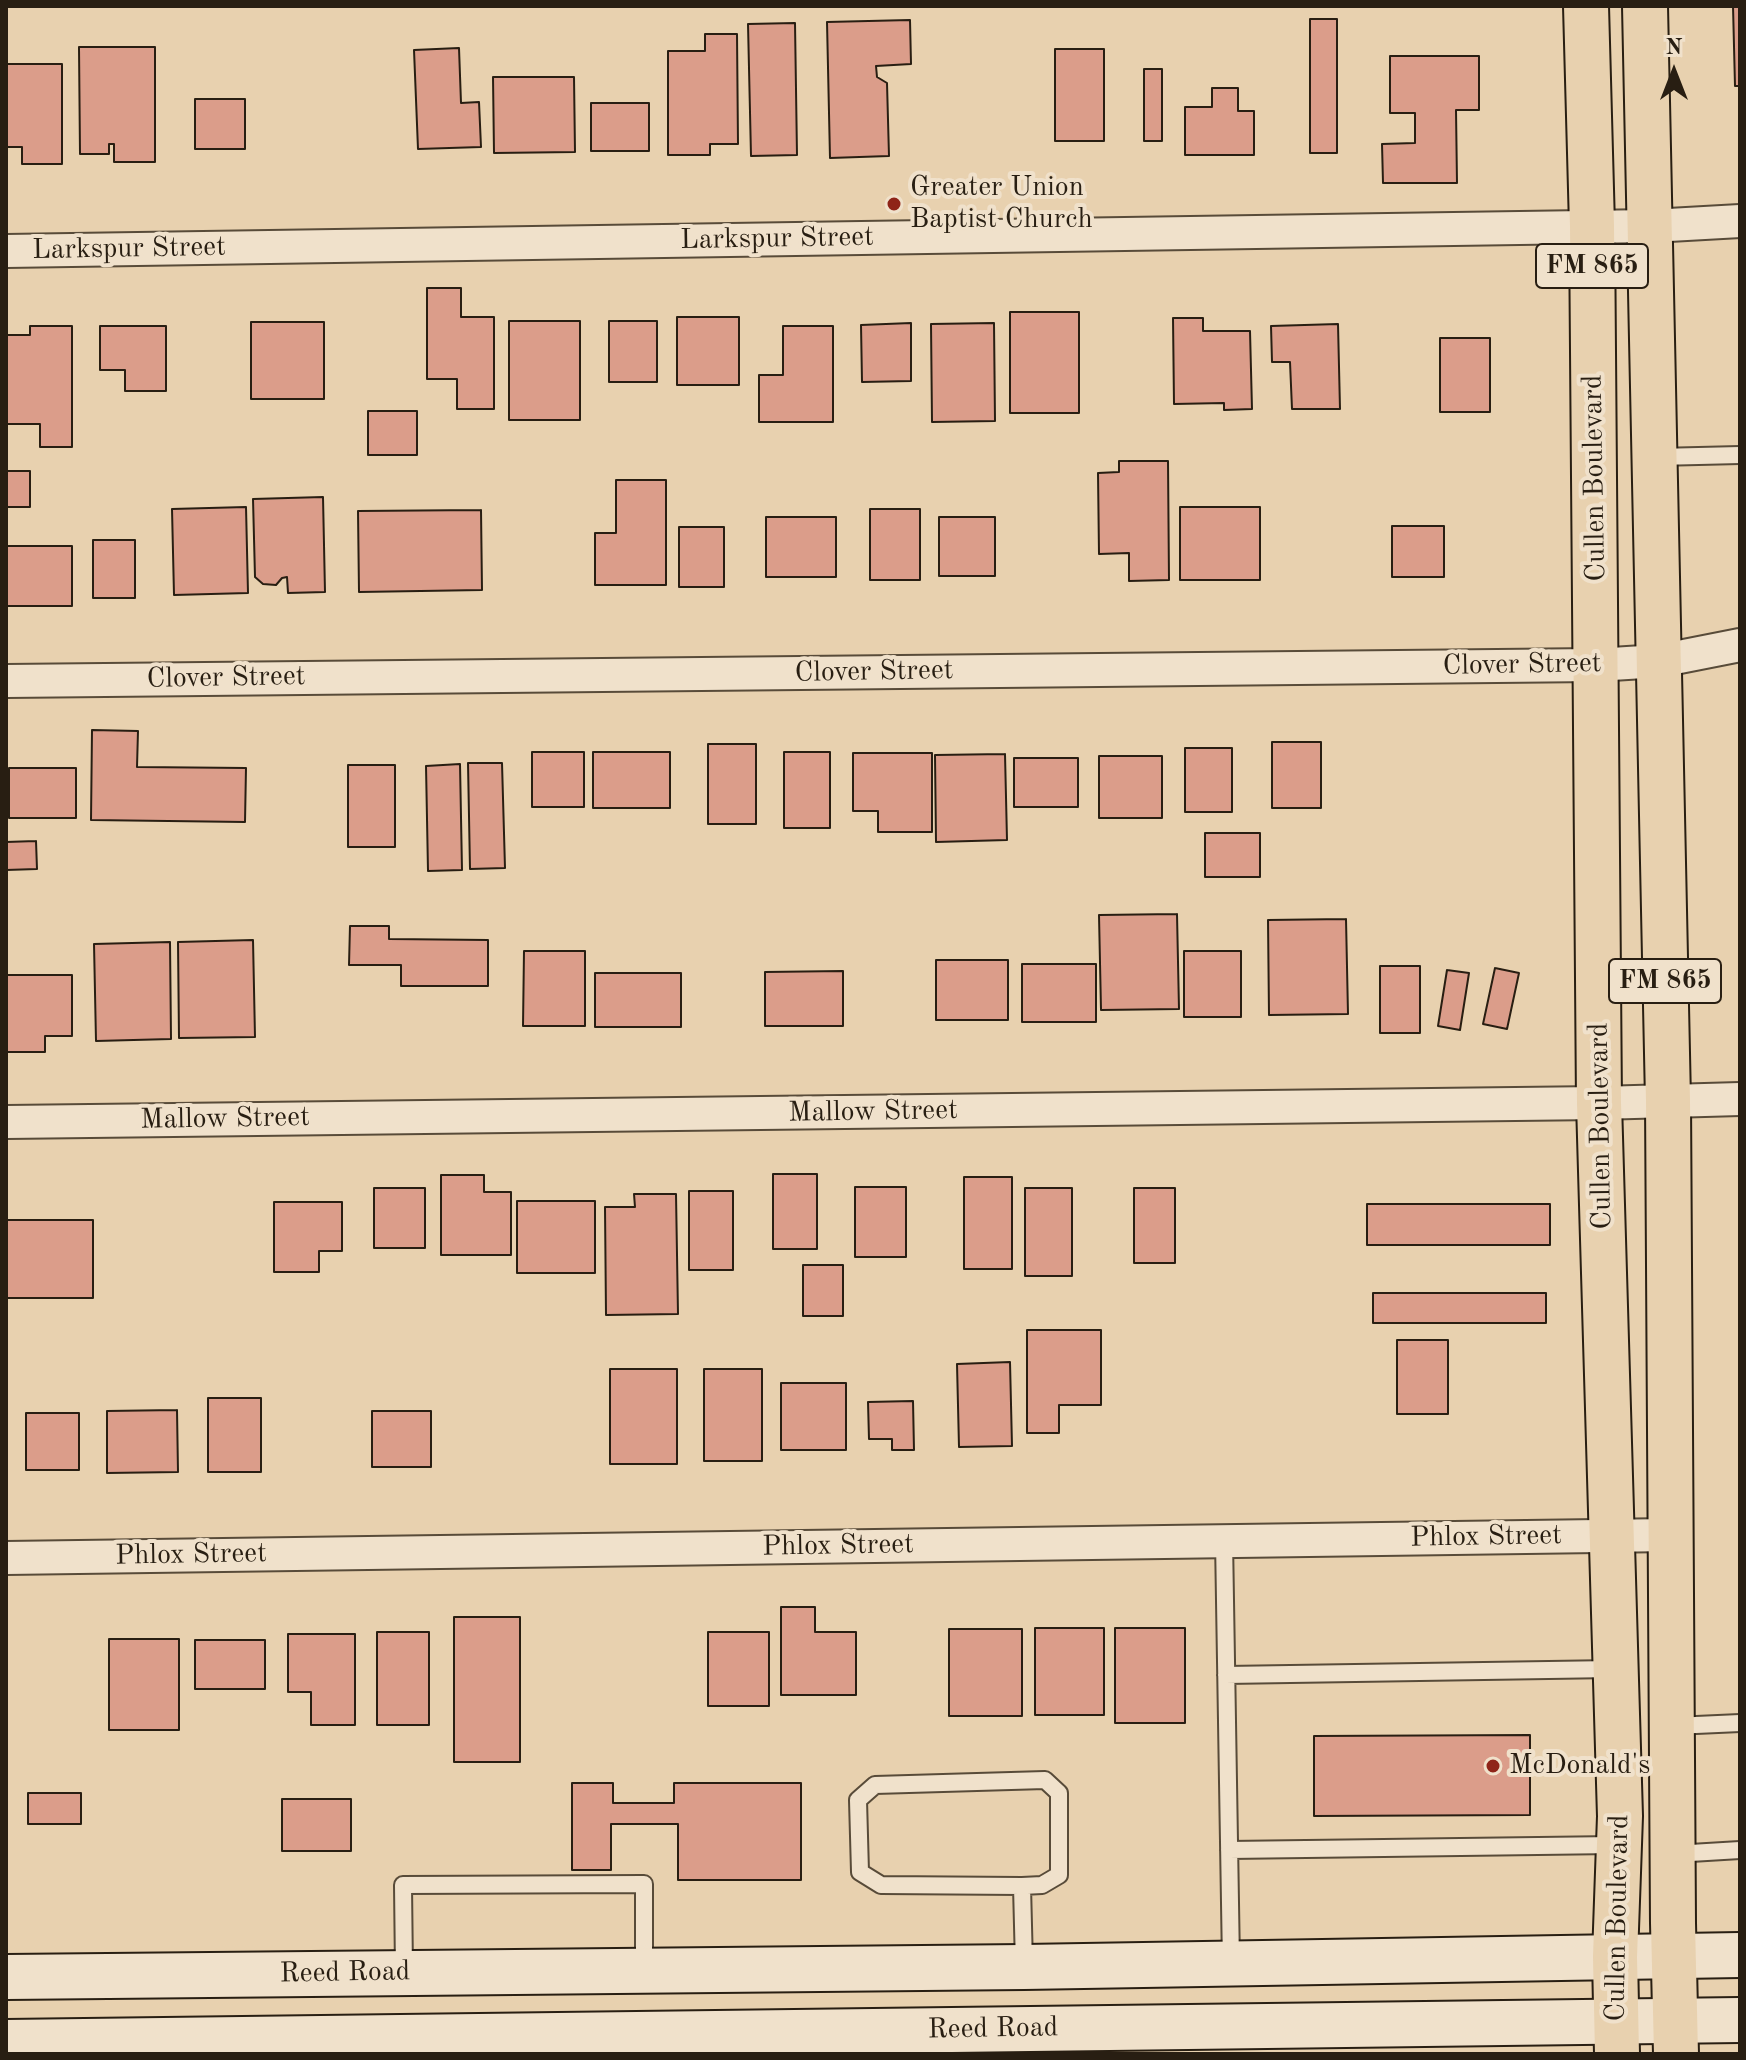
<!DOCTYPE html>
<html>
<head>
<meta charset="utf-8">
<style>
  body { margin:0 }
  #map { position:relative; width:1746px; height:2060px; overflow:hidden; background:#e8d1af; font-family:"Old Standard TT",serif }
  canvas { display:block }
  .frame { position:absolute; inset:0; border:8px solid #281e12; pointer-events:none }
  .north { position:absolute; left:1634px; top:32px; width:80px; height:80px; -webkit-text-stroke:6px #f0e1cb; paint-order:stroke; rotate:0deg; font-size:22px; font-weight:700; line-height:32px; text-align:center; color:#281e12 }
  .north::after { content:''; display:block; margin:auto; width:28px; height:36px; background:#281e12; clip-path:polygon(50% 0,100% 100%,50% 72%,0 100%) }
</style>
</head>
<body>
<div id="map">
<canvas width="1746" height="2060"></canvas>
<div class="frame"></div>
<div class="north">N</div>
</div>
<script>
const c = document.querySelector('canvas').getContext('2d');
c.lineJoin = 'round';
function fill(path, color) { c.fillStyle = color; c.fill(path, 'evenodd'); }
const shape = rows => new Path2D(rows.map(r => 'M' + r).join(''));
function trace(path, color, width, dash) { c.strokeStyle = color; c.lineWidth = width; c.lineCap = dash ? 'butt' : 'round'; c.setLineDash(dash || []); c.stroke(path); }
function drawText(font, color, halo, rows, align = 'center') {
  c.font = font + ' "Old Standard TT",serif'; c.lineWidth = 8; c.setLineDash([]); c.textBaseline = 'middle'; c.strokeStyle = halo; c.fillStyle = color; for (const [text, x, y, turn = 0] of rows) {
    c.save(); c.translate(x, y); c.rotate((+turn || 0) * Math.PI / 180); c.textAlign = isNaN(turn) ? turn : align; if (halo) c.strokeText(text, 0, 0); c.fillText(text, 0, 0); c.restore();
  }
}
const building = shape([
  [1733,6,1740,6,1740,86,1735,86,1733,6],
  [1310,19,1337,19,1337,153,1310,153,1310,19],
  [910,20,911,64,876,66,877,77,887,83,889,156,830,158,827,22,910,20],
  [795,23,797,155,751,156,748,24,795,23],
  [705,34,737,34,738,144,710,144,710,155,668,155,668,51,705,51,705,34],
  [79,47,155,47,155,162,114,162,114,144,109,144,109,154,80,154,79,47],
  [459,48,461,103,479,102,481,147,418,149,414,50,459,48],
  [1055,49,1104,49,1104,141,1055,141,1055,49],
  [1390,56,1479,56,1479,110,1456,110,1457,183,1383,183,1382,144,1415,143,1415,113,1390,113,1390,56],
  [6,64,62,64,62,164,22,164,22,147,6,147,6,64],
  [1144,69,1162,69,1162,141,1144,141,1144,69],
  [493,77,574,77,575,152,494,153,493,77],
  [1212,88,1238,88,1238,111,1254,111,1254,155,1185,155,1185,107,1212,107,1212,88],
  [195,99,245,99,245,149,195,149,195,99],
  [591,103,649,103,649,151,591,151,591,103],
  [427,288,461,288,461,317,494,317,494,409,457,409,457,379,427,379,427,288],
  [1010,312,1079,312,1079,413,1010,413,1010,312],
  [677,317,739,317,739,385,677,385,677,317],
  [1173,318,1203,318,1203,331,1250,331,1252,409,1224,410,1224,403,1174,404,1173,318],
  [509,321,580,321,580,420,509,420,509,321],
  [609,321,657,321,657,382,609,382,609,321],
  [251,322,324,322,324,399,251,399,251,322],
  [911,323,911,381,862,382,861,325,911,323],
  [994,323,995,421,932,422,931,324,994,323],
  [1338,324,1340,409,1292,409,1290,362,1272,362,1271,326,1338,324],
  [30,326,72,326,72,447,40,447,40,424,7,424,7,335,30,335,30,326],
  [100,326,166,326,166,391,125,391,125,370,100,370,100,326],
  [783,326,833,326,833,422,759,422,759,375,783,375,783,326],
  [1440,338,1490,338,1490,412,1440,412,1440,338],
  [368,411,417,411,417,455,368,455,368,411],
  [1119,461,1168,461,1169,580,1129,581,1129,553,1099,554,1098,473,1119,472,1119,461],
  [6,471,30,471,30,507,6,507,6,471],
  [616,480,666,480,666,585,595,585,595,533,616,533,616,480],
  [323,497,325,592,288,593,287,577,282,578,276,585,263,584,255,577,253,499,323,497],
  [246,507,248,593,174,595,172,509,246,507],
  [1180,507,1260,507,1260,580,1180,580,1180,507],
  [870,509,920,509,920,580,870,580,870,509],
  [481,510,482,590,359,592,358,511,481,510],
  [766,517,836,517,836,577,766,577,766,517],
  [939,517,995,517,995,576,939,576,939,517],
  [1392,526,1444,526,1444,577,1392,577,1392,526],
  [679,527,724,527,724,587,679,587,679,527],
  [93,540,135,540,135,598,93,598,93,540],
  [6,546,72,546,72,606,6,606,6,546],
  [92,730,138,731,137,767,246,768,245,822,91,820,92,730],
  [1272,742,1321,742,1321,808,1272,808,1272,742],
  [708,744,756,744,756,824,708,824,708,744],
  [1185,748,1232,748,1232,812,1185,812,1185,748],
  [532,752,584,752,584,807,532,807,532,752],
  [593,752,670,752,670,808,593,808,593,752],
  [784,752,830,752,830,828,784,828,784,752],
  [853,753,932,753,932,832,878,832,878,811,853,811,853,753],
  [1005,754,1007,840,936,842,935,755,1005,754],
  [1099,756,1162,756,1162,818,1099,818,1099,756],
  [1014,758,1078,758,1078,807,1014,807,1014,758],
  [468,763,502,763,505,868,470,869,468,763],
  [460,764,462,870,428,871,426,766,460,764],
  [348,765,395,765,395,847,348,847,348,765],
  [9,768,76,768,76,818,9,818,9,768],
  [1205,833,1260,833,1260,877,1205,877,1205,833],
  [36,841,37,869,6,870,6,842,36,841],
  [1177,914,1179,1009,1101,1010,1099,915,1177,914],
  [1346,919,1348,1014,1269,1015,1268,920,1346,919],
  [350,926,389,926,389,939,488,940,488,986,401,986,401,965,349,965,350,926],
  [253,940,255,1037,179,1038,178,942,253,940],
  [170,942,171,1039,96,1041,94,944,170,942],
  [524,951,585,951,585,1026,523,1026,524,951],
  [1184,951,1241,951,1241,1017,1184,1017,1184,951],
  [936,960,1008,960,1008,1020,936,1020,936,960],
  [1022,964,1096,964,1096,1022,1022,1022,1022,964],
  [1380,966,1420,966,1420,1033,1380,1033,1380,966],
  [1495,968,1519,973,1507,1029,1483,1024,1495,968],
  [1447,970,1469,973,1460,1030,1438,1026,1447,970],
  [843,971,843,1026,765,1026,765,972,843,971],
  [595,973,681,973,681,1027,595,1027,595,973],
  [6,975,72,975,72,1036,45,1036,45,1052,6,1052,6,975],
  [773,1174,817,1174,817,1249,773,1249,773,1174],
  [441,1175,484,1175,484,1192,511,1192,511,1255,441,1255,441,1175],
  [964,1177,1012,1177,1012,1269,964,1269,964,1177],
  [855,1187,906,1187,906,1257,855,1257,855,1187],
  [374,1188,425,1188,425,1248,374,1248,374,1188],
  [1025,1188,1072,1188,1072,1276,1025,1276,1025,1188],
  [1134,1188,1175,1188,1175,1263,1134,1263,1134,1188],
  [689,1191,733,1191,733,1270,689,1270,689,1191],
  [634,1194,676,1194,678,1314,606,1315,605,1207,635,1207,634,1194],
  [517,1201,595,1201,595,1273,517,1273,517,1201],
  [274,1202,342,1202,342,1251,319,1251,319,1272,274,1272,274,1202],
  [1367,1204,1550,1204,1550,1245,1367,1245,1367,1204],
  [6,1220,93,1220,93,1298,6,1298,6,1220],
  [803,1265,843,1265,843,1316,803,1316,803,1265],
  [1373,1293,1546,1293,1546,1323,1373,1323,1373,1293],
  [1027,1330,1101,1330,1101,1405,1059,1405,1059,1433,1027,1433,1027,1330],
  [1397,1340,1448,1340,1448,1414,1397,1414,1397,1340],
  [1010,1362,1012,1446,959,1447,957,1364,1010,1362],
  [610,1369,677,1369,677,1464,610,1464,610,1369],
  [704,1369,762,1369,762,1461,704,1461,704,1369],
  [781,1383,846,1383,846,1450,781,1450,781,1383],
  [208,1398,261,1398,261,1472,208,1472,208,1398],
  [913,1401,914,1450,892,1450,892,1439,869,1439,868,1402,913,1401],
  [177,1410,178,1472,107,1473,107,1411,177,1410],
  [372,1411,431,1411,431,1467,372,1467,372,1411],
  [26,1413,79,1413,79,1470,26,1470,26,1413],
  [781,1607,815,1607,815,1632,856,1632,856,1695,781,1695,781,1607],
  [454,1617,520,1617,520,1762,454,1762,454,1617],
  [1035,1628,1104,1628,1104,1715,1035,1715,1035,1628],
  [1115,1628,1185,1628,1185,1723,1115,1723,1115,1628],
  [949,1629,1022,1629,1022,1716,949,1716,949,1629],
  [377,1632,429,1632,429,1725,377,1725,377,1632],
  [708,1632,769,1632,769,1706,708,1706,708,1632],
  [288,1634,355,1634,355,1725,311,1725,311,1692,288,1692,288,1634],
  [109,1639,179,1639,179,1730,109,1730,109,1639],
  [195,1640,265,1640,265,1689,195,1689,195,1640],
  [1530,1735,1530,1815,1314,1816,1314,1736,1530,1735],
  [572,1783,613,1783,613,1803,674,1803,674,1783,801,1783,801,1880,678,1880,678,1824,611,1824,611,1870,572,1870,572,1783],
  [28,1793,81,1793,81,1824,28,1824,28,1793],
  [282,1799,351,1799,351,1851,282,1851,282,1799]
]);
const lane = shape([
  [1657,457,1740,455],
  [1224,1540,1231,1963],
  [1226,1675,1613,1669],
  [1674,1726,1740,1723],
  [1229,1850,1615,1845],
  [1674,1854,1740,1850],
  [1022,1886,1042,1885,1059,1875,1059,1793,1045,1780,875,1785,858,1800,860,1872,881,1885,1022,1886,1024,1965],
  [404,1971,403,1885,644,1884,644,1970]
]);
const street = shape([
  [6,251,1651,226,1740,221],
  [6,681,1596,665,1659,661,1740,645],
  [6,1122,1599,1103,1740,1099],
  [6,1558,1671,1535]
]);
const secondary = shape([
  [6,1977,1024,1967,1740,1955],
  [6,2042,1740,2020]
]);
const primary = shape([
  [1586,6,1592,226,1599,1103,1620,1816,1615,1957,1617,2054],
  [1645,6,1668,1100,1673,1923,1676,2054]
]);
const markers = [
  [894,204,8,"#8f2418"],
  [1493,1766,8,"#8f2418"]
];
const shields = [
  [1592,266,112],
  [1665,981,112]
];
const shieldNames = [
  ["FM 865",1592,266],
  ["FM 865",1665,981]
];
const poiNames = [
  ["Greater Union",910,188],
  ["Baptist Church",910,220],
  ["McDonald's",1509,1766]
];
const streetNames = [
  ["Larkspur Street",777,239,-1],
  ["Larkspur Street",129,249,-1],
  ["Cullen Boulevard",1595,478,-91],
  ["Clover Street",1522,665,-1],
  ["Clover Street",874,672,-1],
  ["Clover Street",226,678,-1],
  ["Mallow Street",873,1112,-1],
  ["Mallow Street",225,1119,-1],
  ["Cullen Boulevard",1601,1126,-91],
  ["Phlox Street",1486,1537,-1],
  ["Phlox Street",838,1546,-1],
  ["Phlox Street",191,1555,-1],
  ["Cullen Boulevard",1618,1918,-89],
  ["Reed Road",345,1973,-1],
  ["Reed Road",993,2029,-1]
];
fill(building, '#db9d8a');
trace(building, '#281e12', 2);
trace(lane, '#584b39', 20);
trace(street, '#584b39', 36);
trace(secondary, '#281e12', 48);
trace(primary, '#281e12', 48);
trace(lane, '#f0e1cb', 16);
trace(street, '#f0e1cb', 32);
trace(secondary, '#f0e1cb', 44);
trace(primary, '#e8d1af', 44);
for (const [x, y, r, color] of markers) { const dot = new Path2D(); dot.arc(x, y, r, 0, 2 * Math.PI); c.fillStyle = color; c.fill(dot); trace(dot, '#f0e1cb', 3); }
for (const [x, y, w] of shields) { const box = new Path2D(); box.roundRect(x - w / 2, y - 22, w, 44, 6); c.fillStyle = '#f0e1cb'; c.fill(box); trace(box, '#281e12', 2); }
drawText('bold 26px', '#281e12', null, shieldNames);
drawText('28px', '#281e12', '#f0e1cb', poiNames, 'left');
drawText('28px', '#281e12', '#f0e1cb', streetNames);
</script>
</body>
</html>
